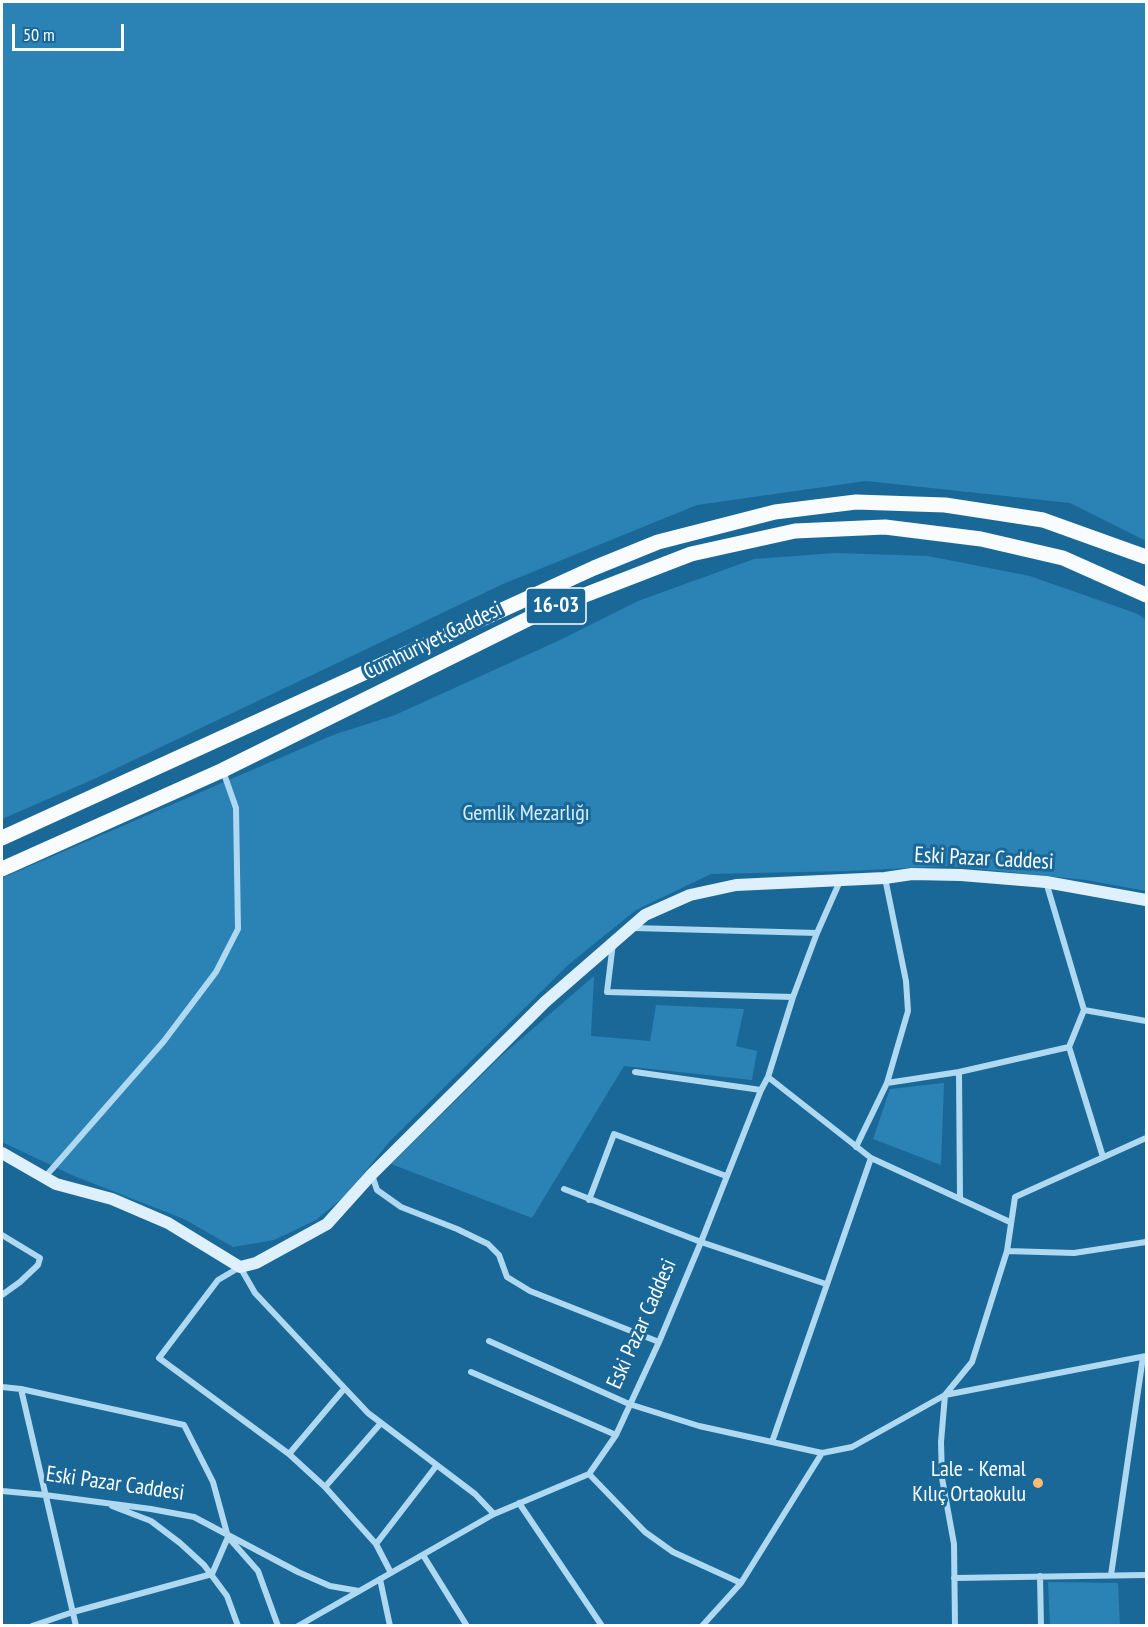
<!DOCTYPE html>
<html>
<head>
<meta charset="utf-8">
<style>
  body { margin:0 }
  #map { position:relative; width:1148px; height:1627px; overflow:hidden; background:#1a6898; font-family:"PT Sans Narrow",sans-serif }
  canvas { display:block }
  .frame { position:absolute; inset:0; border:3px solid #fff; pointer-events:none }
  .scale { position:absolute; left:12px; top:24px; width:112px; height:27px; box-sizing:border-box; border:3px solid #fff; border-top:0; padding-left:8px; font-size:18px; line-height:21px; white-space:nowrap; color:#fff; -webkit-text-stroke:4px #1a6898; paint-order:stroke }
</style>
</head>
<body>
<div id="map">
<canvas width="1148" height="1627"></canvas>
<div class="frame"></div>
<div class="scale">50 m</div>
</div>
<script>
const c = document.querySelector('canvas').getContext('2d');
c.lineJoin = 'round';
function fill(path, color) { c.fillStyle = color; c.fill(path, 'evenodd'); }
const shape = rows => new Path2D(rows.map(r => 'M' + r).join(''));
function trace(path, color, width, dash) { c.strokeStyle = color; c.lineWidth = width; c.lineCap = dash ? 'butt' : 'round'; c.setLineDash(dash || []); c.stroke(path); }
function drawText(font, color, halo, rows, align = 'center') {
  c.font = font + ' "PT Sans Narrow",sans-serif'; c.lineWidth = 6; c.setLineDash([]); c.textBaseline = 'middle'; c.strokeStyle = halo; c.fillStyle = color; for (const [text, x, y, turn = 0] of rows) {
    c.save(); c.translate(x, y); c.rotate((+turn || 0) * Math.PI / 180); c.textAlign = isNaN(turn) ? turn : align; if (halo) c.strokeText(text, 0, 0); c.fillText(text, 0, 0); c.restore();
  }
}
const green = shape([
  [2,2,1146,2,1146,541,1070,503,866,481,697,505,503,584,94,779,2,819],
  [835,553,928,556,1030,576,1138,614,1146,620,1146,891,1086,880,949,866,847,871,711,874,636,910,568,965,390,1141,346,1195,316,1220,274,1240,233,1247,184,1219,74,1176,2,1142,2,878,333,735,395,715,560,640,638,601,754,559],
  [594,976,591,1036,650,1041,656,1005,744,1009,736,1046,757,1051,752,1080,624,1066,532,1218,391,1164,500,1057],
  [944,1083,941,1165,873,1139,890,1089],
  [1048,1582,1118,1583,1120,1625,1050,1625]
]);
const street = shape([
  [1046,882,1084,1010,1146,1021],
  [634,928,817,933],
  [613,943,607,992,793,997],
  [1084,1010,1069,1047,1103,1157],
  [635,1072,761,1090],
  [959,1072,960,1198],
  [768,1077,871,1158,1010,1222],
  [887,1083,959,1072,1069,1047],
  [856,1147,887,1083,908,1011,906,981,885,878],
  [372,1175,377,1190,401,1207,457,1229,488,1244,499,1255,507,1277,530,1291,659,1342],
  [45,1177,164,1041,216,972,238,929,236,808,223,771],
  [564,1189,701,1242,826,1284],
  [589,1200,614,1134,726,1176],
  [2,1235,40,1258,38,1265,20,1282,2,1295],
  [1007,1251,1074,1253,1146,1242],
  [489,1341,629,1404,699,1426,822,1453,852,1447,945,1395,1146,1356],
  [471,1372,616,1435],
  [2,1387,21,1389,184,1425,213,1482,228,1537,258,1571,278,1626],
  [21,1389,76,1626],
  [772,1442,871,1158],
  [289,1454,344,1389],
  [589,1474,645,1532,673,1552,741,1583],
  [325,1487,381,1423],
  [2,1491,45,1495,151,1509,194,1517,298,1572,330,1586,359,1591],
  [519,1503,602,1626],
  [112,1506,151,1521,180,1543,204,1565,227,1596,238,1626],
  [376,1544,437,1465],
  [423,1555,467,1626],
  [391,1573,376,1544,325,1487,289,1454,159,1358,218,1280,240,1267,255,1293,368,1413,475,1494,494,1514],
  [1111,1575,1143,1357],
  [1040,1576,1041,1626],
  [954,1578,1146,1575],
  [380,1579,390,1626],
  [32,1626,73,1612,212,1574,228,1537],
  [298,1626,494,1514,589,1474,616,1435,659,1342,701,1242,761,1090,768,1077,793,997,817,933,840,881],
  [702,1626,741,1583,822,1453],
  [955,1626,954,1544,942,1478,941,1442,945,1395,972,1362,1007,1251,1015,1197,1146,1138]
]);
const secondary = shape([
  [2,1153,56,1184,112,1199,168,1223,240,1267,256,1263,327,1224,372,1174,545,1002,645,915,690,895,736,885,885,878,912,874,961,875,1046,882,1146,900]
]);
const primary = shape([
  [2,838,594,568,658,542,775,512,856,502,945,505,1043,520,1146,557],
  [2,869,223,770,546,610,691,554,795,531,885,527,981,539,1063,558,1146,595]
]);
const markers = [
  [1038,1483,6,"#ffbb6f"]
];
const shields = [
  [556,606,60]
];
const shieldNames = [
  ["16-03",556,606]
];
const streetNames = [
  ["Cumhuriyet Caddesi",433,641,-26],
  ["Eski Pazar Caddesi",984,859,3],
  ["Eski Pazar Caddesi",642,1324,-66],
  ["Eski Pazar Caddesi",115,1484,8]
];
const parkNames = [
  ["Gemlik Mezarlığı",526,814]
];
const poiNames = [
  ["Lale - Kemal",1026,1470],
  ["Kılıç Ortaokulu",1026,1495]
];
fill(green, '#2a82b5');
trace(street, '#afd8f1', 6);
trace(secondary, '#ddf0fb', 12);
trace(primary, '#f9fcff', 15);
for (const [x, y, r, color] of markers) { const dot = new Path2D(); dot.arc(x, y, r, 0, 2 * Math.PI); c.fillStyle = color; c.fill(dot); trace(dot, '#1a6898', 2); }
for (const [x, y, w] of shields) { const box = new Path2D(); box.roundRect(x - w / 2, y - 18, w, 36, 4.5); c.fillStyle = '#1a6898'; c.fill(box); trace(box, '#fff', 1.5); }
drawText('bold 21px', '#fff', null, shieldNames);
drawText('22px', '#fff', '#1a6898', streetNames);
drawText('22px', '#d6eefb', '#1a6898', parkNames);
drawText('22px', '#fff', '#1a6898', poiNames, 'right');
</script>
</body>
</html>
